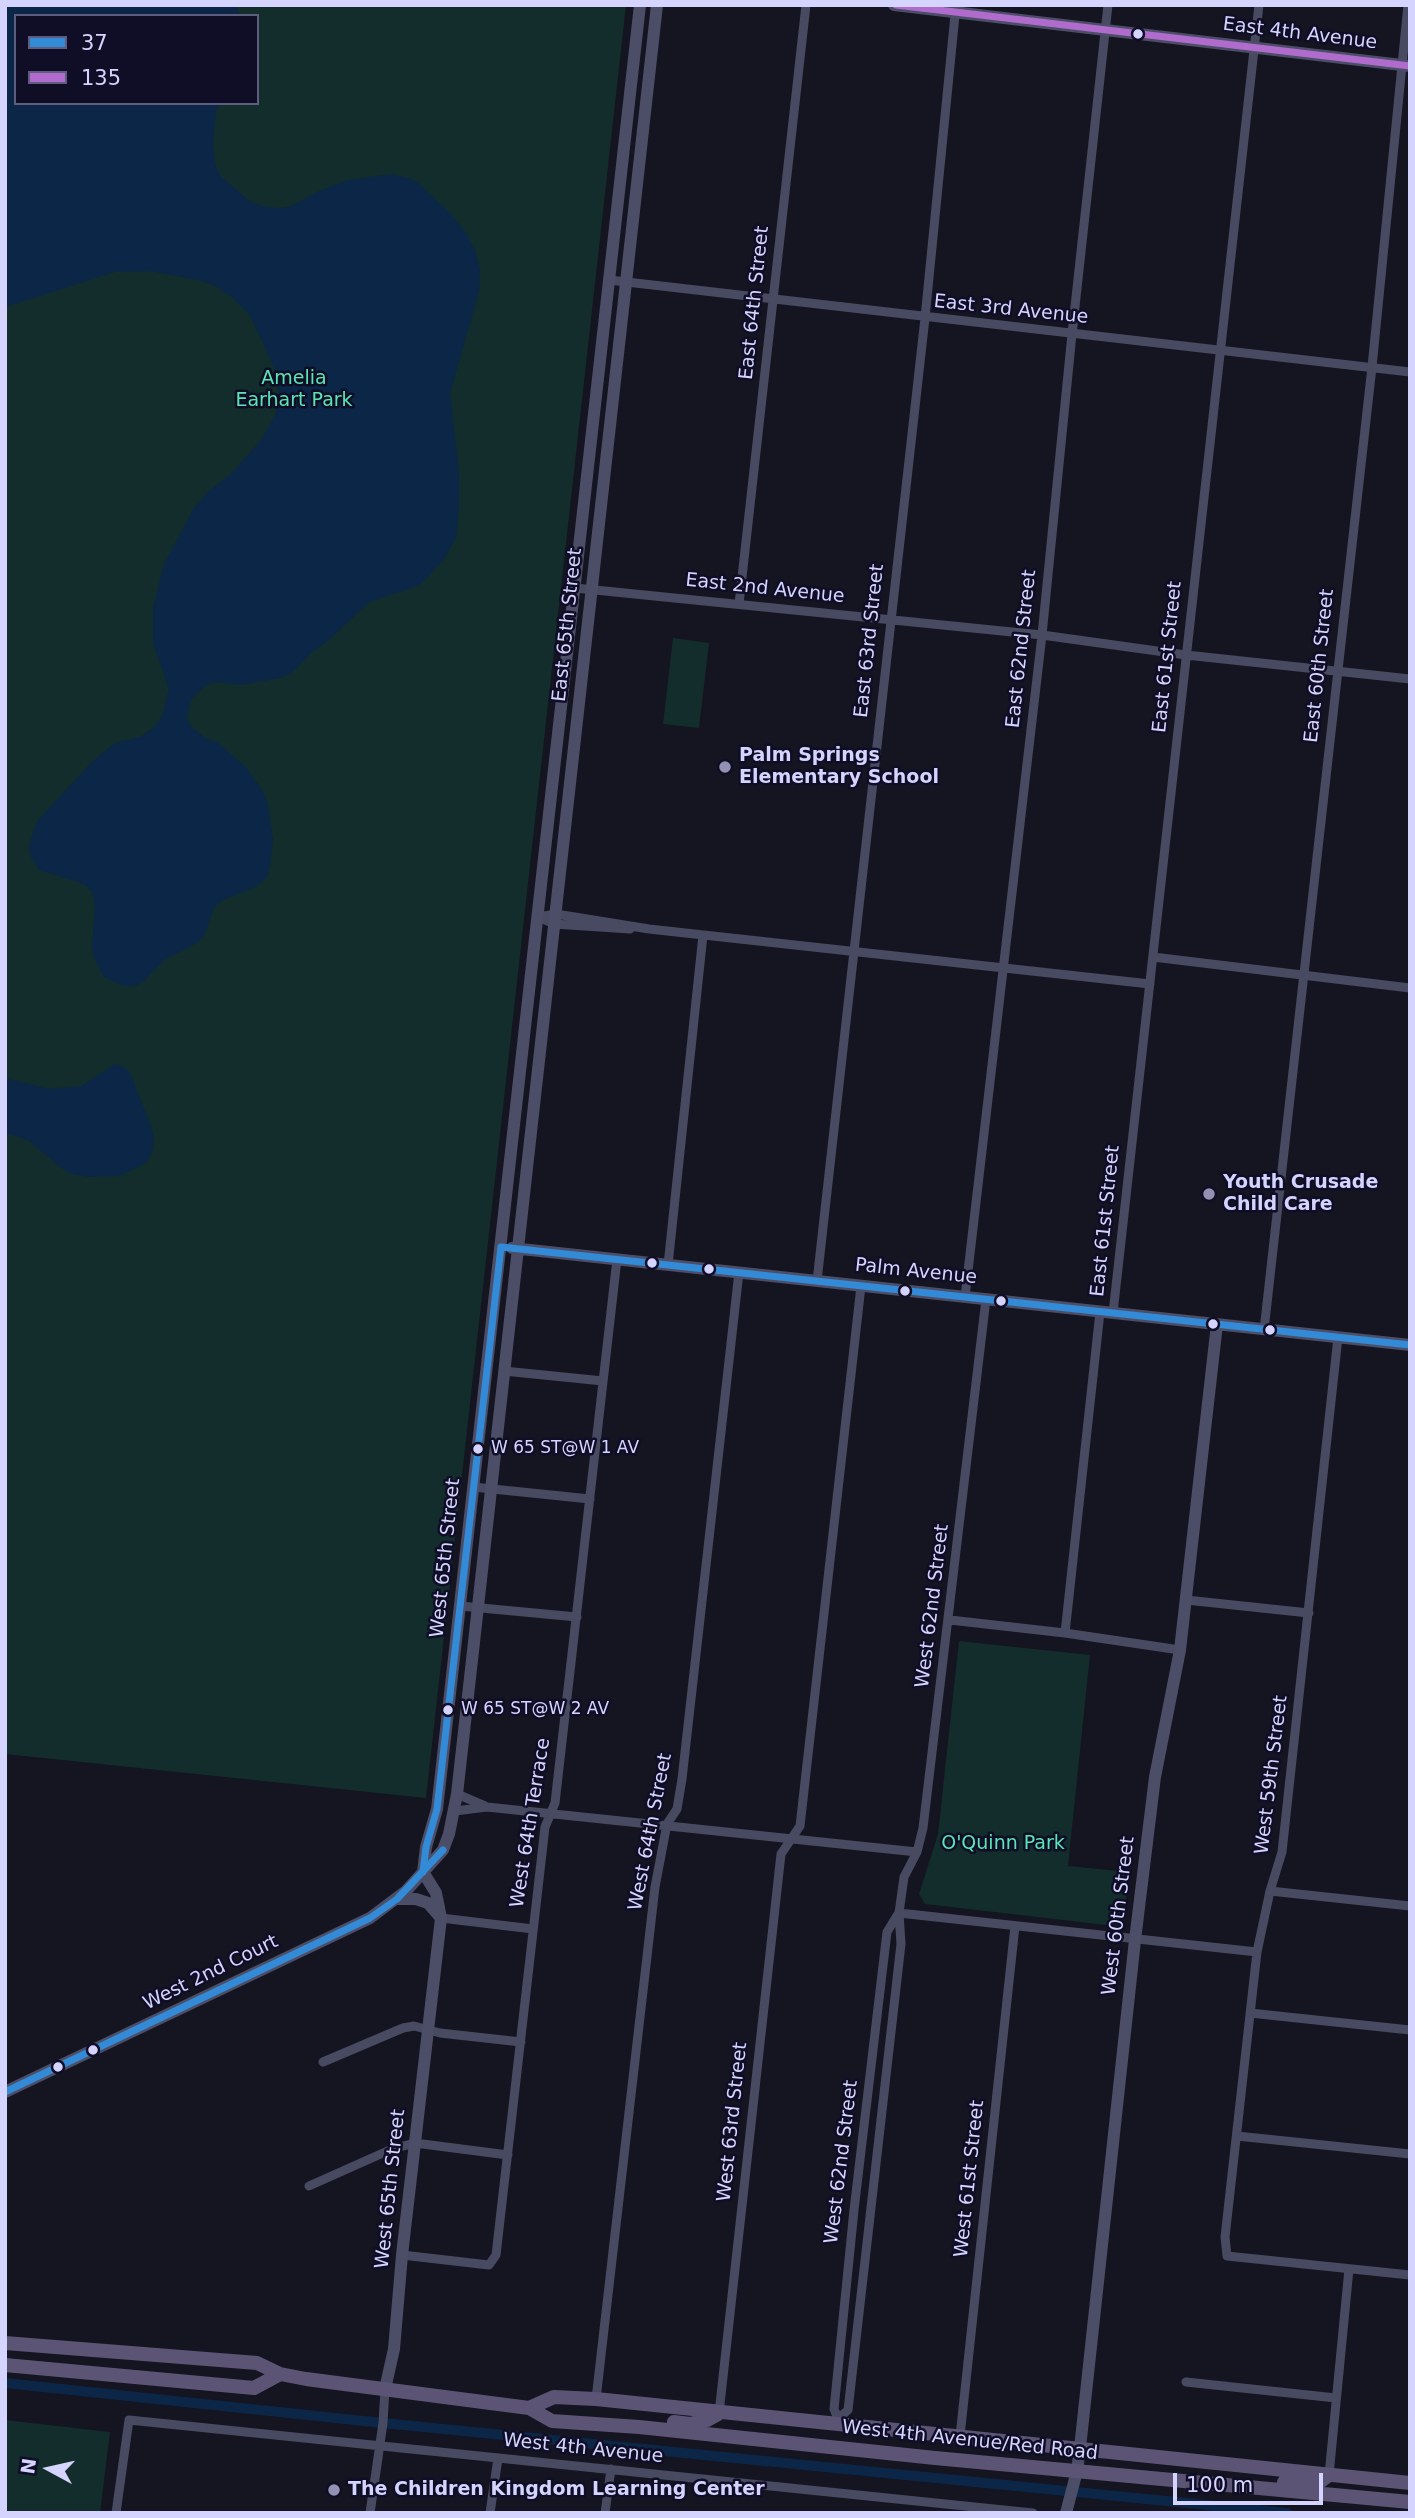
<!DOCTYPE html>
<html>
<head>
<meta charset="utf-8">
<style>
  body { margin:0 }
  #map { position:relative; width:1415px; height:2518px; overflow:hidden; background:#151421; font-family:"DejaVu Sans",sans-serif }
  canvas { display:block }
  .frame { position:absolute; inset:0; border:7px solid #d5d4ff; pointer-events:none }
  .legend { position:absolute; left:14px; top:14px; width:245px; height:91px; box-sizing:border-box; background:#100e27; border:2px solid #5f5d7d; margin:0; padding:9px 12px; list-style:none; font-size:21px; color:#d5d4ff }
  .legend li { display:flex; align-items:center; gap:14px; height:35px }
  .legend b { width:35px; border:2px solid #5f5d7d }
  .north { position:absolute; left:14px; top:2434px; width:70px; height:70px; -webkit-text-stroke:5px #100e27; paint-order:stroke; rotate:278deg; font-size:19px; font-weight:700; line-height:28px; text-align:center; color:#d5d4ff }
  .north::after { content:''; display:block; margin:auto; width:24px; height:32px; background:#d5d4ff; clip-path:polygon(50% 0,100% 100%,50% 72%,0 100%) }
  .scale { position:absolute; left:1173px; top:2473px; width:150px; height:32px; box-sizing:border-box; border:4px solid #d5d4ff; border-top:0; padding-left:9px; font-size:21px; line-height:24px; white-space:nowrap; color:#d5d4ff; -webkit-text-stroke:5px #100e27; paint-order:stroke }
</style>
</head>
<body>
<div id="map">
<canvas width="1415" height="2518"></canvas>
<div class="frame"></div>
<ul class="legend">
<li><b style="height:9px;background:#338bd7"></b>37</li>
<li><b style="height:9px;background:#b06ccc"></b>135</li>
</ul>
<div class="north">N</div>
<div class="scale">100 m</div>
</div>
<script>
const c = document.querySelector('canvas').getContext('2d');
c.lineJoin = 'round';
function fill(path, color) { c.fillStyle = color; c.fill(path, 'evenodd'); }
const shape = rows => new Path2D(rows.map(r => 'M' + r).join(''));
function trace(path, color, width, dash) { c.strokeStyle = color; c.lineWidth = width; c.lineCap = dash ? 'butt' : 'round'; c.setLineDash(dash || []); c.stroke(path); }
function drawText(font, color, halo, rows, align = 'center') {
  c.font = font + ' "DejaVu Sans",sans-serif'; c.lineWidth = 5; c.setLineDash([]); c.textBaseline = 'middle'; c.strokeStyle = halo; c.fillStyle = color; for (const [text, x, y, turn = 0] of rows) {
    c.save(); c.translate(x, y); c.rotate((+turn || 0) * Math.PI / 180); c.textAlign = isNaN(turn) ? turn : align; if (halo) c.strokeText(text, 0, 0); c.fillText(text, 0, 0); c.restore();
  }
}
const green = shape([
  [5,5,626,5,426,1798,5,1754],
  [16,16,257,16,257,103,16,103],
  [673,638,709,643,699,728,663,724],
  [959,1641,1090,1655,1068,1866,1128,1872,1124,1927,925,1904,919,1894,938,1834],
  [5,2420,110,2432,100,2513,5,2513]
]);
const water = shape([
  [236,5,240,16,16,16,16,103,220,103,216,111,214,128,213,146,215,163,220,176,251,202,265,207,281,208,292,206,317,192,348,180,392,174,415,180,448,211,464,230,475,250,480,270,479,291,450,393,459,475,459,505,456,537,444,559,423,582,415,587,369,602,329,640,312,652,292,673,280,678,240,685,219,682,209,684,201,689,191,700,187,717,191,727,204,737,218,743,246,767,263,792,268,804,273,840,270,866,267,877,257,886,223,900,214,907,204,936,197,943,164,960,144,981,135,986,124,986,104,977,95,960,92,948,95,904,92,891,84,884,39,870,31,857,29,848,31,839,37,821,93,761,115,743,140,737,153,728,162,716,169,689,153,643,153,609,164,564,194,508,208,492,230,475,262,439,276,413,279,378,250,315,232,297,215,286,199,280,149,271,115,272,5,307,5,6],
  [114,1065,123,1066,130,1073,152,1129,154,1141,152,1152,146,1163,119,1176,89,1177,72,1174,60,1167,28,1140,5,1133,5,1078,49,1089,81,1086]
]);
const canal = shape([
  [5,2383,383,2423,1287,2513]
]);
const street = shape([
  [609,280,1410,372],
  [575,588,1042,635,1186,655,1410,679],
  [739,604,806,5],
  [538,917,556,914,649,929,1150,984],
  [538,917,554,924,630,929],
  [1153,957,1410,988],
  [668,1265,703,935],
  [817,1281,925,318,956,5],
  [965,1297,1042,635,1072,334,1108,5],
  [1113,1313,1259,5],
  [1264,1330,1372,367,1408,5],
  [1338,1337,1282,1852,1270,1891,1257,1952,1225,2237,1227,2256,1410,2275],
  [504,1371,603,1381],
  [473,1487,590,1499],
  [1186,1600,1309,1613],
  [460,1606,577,1617],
  [950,1620,1065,1633,1180,1650],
  [1065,1633,1100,1312],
  [457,1794,485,1806],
  [455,1811,487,1807,917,1852],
  [1270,1891,1410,1906],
  [899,1913,1257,1952],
  [441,1918,533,1929],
  [1250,2013,1410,2030],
  [323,2062,403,2028,414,2026,440,2033,521,2042],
  [1237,2136,1410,2154],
  [309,2186,392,2149,415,2143,508,2155],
  [402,2255,489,2265,496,2255,545,1827,555,1803,617,1259],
  [1186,2382,1336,2398],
  [596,2399,655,1887,667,1824,677,1809,682,1779,739,1272],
  [719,2413,781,1854,800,1826,861,1286],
  [839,2418,848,2410,901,1944,899,1913,904,1877,917,1852,923,1828,986,1299],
  [839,2421,834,2409,854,2210,887,1932,898,1914],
  [960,2436,1015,1926],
  [1329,2475,1349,2269],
  [116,2513,129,2420,1033,2513],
  [370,2513,383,2423,385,2389],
  [490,2513,498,2458],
  [605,2513,611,2469]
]);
const secondary = shape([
  [894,5,1410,66],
  [512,1248,1410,1345],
  [397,1899,416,1899,428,1903,441,1918],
  [5,2092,370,1918,406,1891,443,1850,449,1834,457,1794,657,5],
  [385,2389,394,2349,402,2255,441,1918,436,1893,423,1872,426,1847,437,1809,640,5],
  [1066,2513,1077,2471,1080,2448,1135,1940,1155,1777,1180,1650,1217,1324]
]);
const primary = shape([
  [5,2343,257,2363,280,2374,306,2379,529,2408,552,2421,639,2427,935,2458,1410,2502],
  [5,2365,254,2388,280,2374],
  [529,2408,554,2397,596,2399,1410,2483],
  [674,2422,690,2424,707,2420,718,2414],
  [1284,2482,1318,2483,1329,2475]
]);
const bus1 = shape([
  [423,1872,426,1847,437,1809,501,1247,1410,1345],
  [5,2092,370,1918,397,1899,443,1850]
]);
const bus2 = shape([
  [896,5,1410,66]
]);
const markers = [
  [1138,34,6,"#d5d4ff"],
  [725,767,7,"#9291b1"],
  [1209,1194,7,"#9291b1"],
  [652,1263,6,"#d5d4ff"],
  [709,1269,6,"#d5d4ff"],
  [905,1291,6,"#d5d4ff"],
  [1001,1301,6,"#d5d4ff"],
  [1213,1324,6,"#d5d4ff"],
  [1270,1330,6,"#d5d4ff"],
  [478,1449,6,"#d5d4ff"],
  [448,1710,6,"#d5d4ff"],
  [93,2050,6,"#d5d4ff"],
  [58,2067,6,"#d5d4ff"],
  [334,2490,7,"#9291b1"]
];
const busNames = [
  ["W 65 ST@W 1 AV",491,1449],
  ["W 65 ST@W 2 AV",461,1710]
];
const streetNames = [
  ["East 4th Avenue",1300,34,7],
  ["East 64th Street",755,303,-84],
  ["East 3rd Avenue",1011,310,6],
  ["East 2nd Avenue",765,589,6],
  ["East 65th Street",568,625,-84],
  ["East 63rd Street",870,641,-84],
  ["East 62nd Street",1022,649,-84],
  ["East 61st Street",1168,657,-84],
  ["East 60th Street",1320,666,-84],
  ["East 61st Street",1106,1221,-84],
  ["Palm Avenue",916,1272,6],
  ["West 65th Street",446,1558,-84],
  ["West 62nd Street",933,1606,-83],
  ["West 59th Street",1272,1775,-83],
  ["West 64th Terrace",531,1823,-81],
  ["West 64th Street",651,1832,-79],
  ["West 60th Street",1119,1916,-83],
  ["West 2nd Court",211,1973,-26],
  ["West 63rd Street",733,2122,-84],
  ["West 62nd Street",842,2162,-83],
  ["West 61st Street",970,2179,-84],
  ["West 65th Street",391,2189,-84],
  ["West 4th Avenue/Red Road",970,2441,6],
  ["West 4th Avenue",583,2449,6]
];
const parkNames = [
  ["Amelia",294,379],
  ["Earhart Park",294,401],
  ["O'Quinn Park",1003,1844]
];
const poiNames = [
  ["Palm Springs",739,756],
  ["Elementary School",739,778],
  ["Youth Crusade",1223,1183],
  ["Child Care",1223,1205],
  ["The Children Kingdom Learning Center",348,2490]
];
fill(green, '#122d2b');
fill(water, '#0b2646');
trace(canal, '#0b2646', 10);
trace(street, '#484a62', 9);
trace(secondary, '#4c4e68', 12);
trace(primary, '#5c5474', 14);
trace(bus1, '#338bd7', 7);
trace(bus2, '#b06ccc', 7);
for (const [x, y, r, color] of markers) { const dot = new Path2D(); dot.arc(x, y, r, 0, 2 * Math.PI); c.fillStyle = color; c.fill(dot); trace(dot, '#100e27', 2.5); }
drawText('17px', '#d5d4ff', '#100e27', busNames, 'left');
drawText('19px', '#d5d4ff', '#100e27', streetNames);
drawText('19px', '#5ae5b4', '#100e27', parkNames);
drawText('bold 19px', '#d5d4ff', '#100e27', poiNames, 'left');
</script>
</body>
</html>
